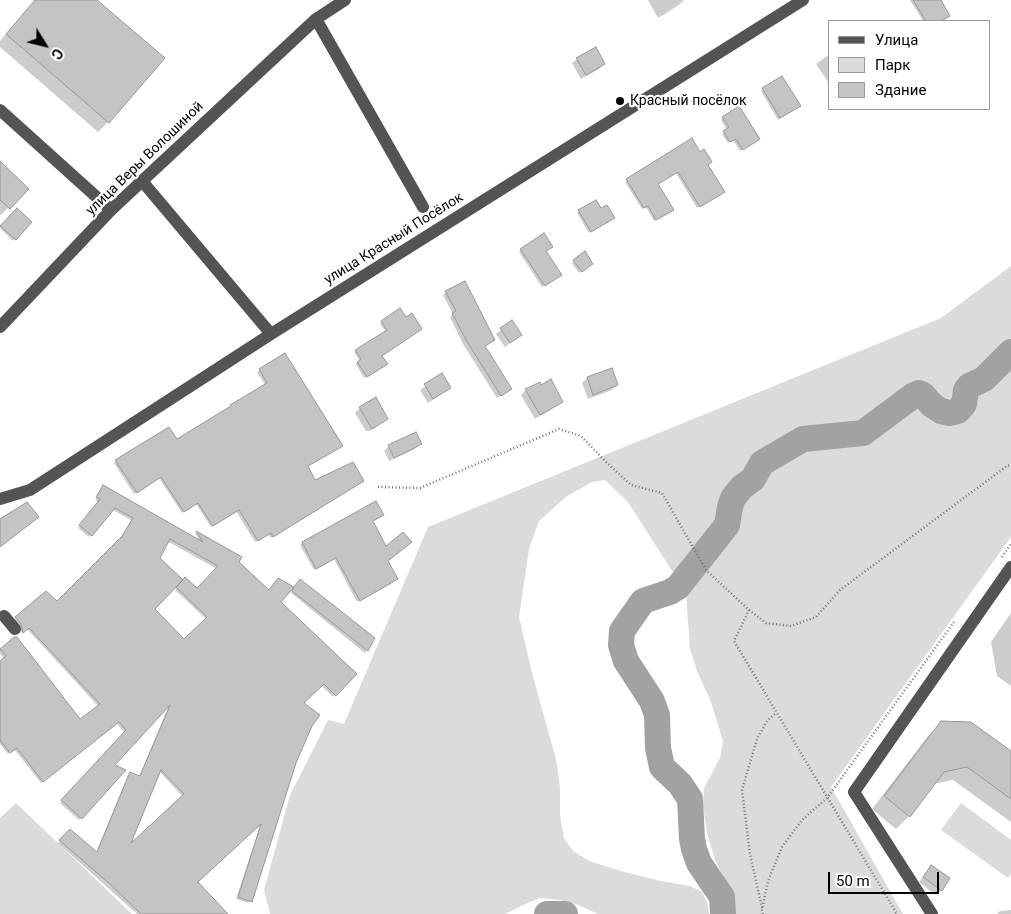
<!DOCTYPE html>
<html>
<head>
<meta charset="utf-8">
<style>
  body { margin:0 }
  #map { position:relative; width:1011px; height:914px; overflow:hidden; background:#fff; font-family:Roboto,sans-serif }
  canvas { display:block }
  .legend { position:absolute; left:828px; top:20px; width:162px; height:90px; box-sizing:border-box; background:#fff; border:1px solid #999; margin:0; padding:6px 9px; list-style:none; font-size:15px; color:#000 }
  .legend li { display:flex; align-items:center; gap:10px; height:25px }
  .legend b { width:25px; border:1px solid #999 }
  .north { position:absolute; left:20px; top:20px; width:50px; height:50px; -webkit-text-stroke:4px #fff; paint-order:stroke; rotate:126deg; font-size:14px; font-weight:700; line-height:20px; text-align:center; color:#000 }
  .north::after { content:''; display:block; margin:auto; width:18px; height:22px; background:#000; clip-path:polygon(50% 0,100% 100%,50% 72%,0 100%) }
  .scale { position:absolute; left:828px; top:872px; width:111px; height:22px; box-sizing:border-box; border:2px solid #000; border-top:0; padding-left:6px; font-size:15px; line-height:18px; white-space:nowrap; color:#000; -webkit-text-stroke:4px #fff; paint-order:stroke }
</style>
</head>
<body>
<div id="map">
<canvas width="1011" height="914"></canvas>
<ul class="legend">
<li><b style="height:6px;background:#545454"></b>Улица</li>
<li><b style="height:14px;background:#dbdbdb"></b>Парк</li>
<li><b style="height:14px;background:#c4c4c4"></b>Здание</li>
</ul>
<div class="north">С</div>
<div class="scale">50 m</div>
</div>
<script>
const c = document.querySelector('canvas').getContext('2d');
c.lineJoin = 'round';
function fill(path, color) { c.fillStyle = color; c.fill(path, 'evenodd'); }
const shape = rows => new Path2D(rows.map(r => 'M' + r).join(''));
function trace(path, color, width, dash) { c.strokeStyle = color; c.lineWidth = width; c.lineCap = dash ? 'butt' : 'round'; c.setLineDash(dash || []); c.stroke(path); }
function drawText(font, color, halo, rows, align = 'center') {
  c.font = font + ' Roboto,sans-serif'; c.lineWidth = 4.5; c.setLineDash([]); c.textBaseline = 'middle'; c.strokeStyle = halo; c.fillStyle = color; for (const [text, x, y, turn = 0] of rows) {
    c.save(); c.translate(x, y); c.rotate((+turn || 0) * Math.PI / 180); c.textAlign = isNaN(turn) ? turn : align; if (halo) c.strokeText(text, 0, 0); c.fillText(text, 0, 0); c.restore();
  }
}
const green = shape([
  [1011,266,1011,537,831,787,903,914,732,914,728,885,715,860,707,833,703,806,704,788,720,758,723,741,711,702,697,671,690,649,686,593,628,502,605,480,592,482,567,496,539,521,529,549,519,617,532,673,556,759,560,787,560,815,564,838,573,851,589,861,624,872,661,881,690,886,702,892,707,902,709,914,598,914,576,904,559,900,540,898,523,905,505,914,270,914,264,890,290,795,328,720,344,724,428,527,941,318],
  [16,803,132,914,0,914,0,818],
  [961,803,1011,840,1011,874,1008,878,941,830]
]);
const shadow = shape([
  [36,0,95,0,108,122,98,132,0,47,0,41],
  [648,0,684,0,676,7,658,18],
  [910,0,939,0,947,18,941,21,923,21],
  [830,54,830,85,816,64],
  [577,59,603,64,599,69,581,79,572,63],
  [763,89,797,108,778,120,761,91],
  [723,118,756,141,740,151,733,140,728,143,722,134,727,130,721,120],
  [700,154,721,194,697,208,676,173,657,184,670,212,654,221,646,207,642,209,625,182],
  [0,163,27,189,1,215,0,214],
  [17,210,31,222,13,241,0,228],
  [601,210,611,219,589,233,577,213,579,211],
  [521,250,558,277,542,287,519,252],
  [574,261,590,266,579,273,572,263],
  [446,292,494,339,484,347,507,392,497,398,463,344,450,317,453,314,443,295],
  [511,321,521,334,505,347,496,334],
  [382,322,419,330,381,356,384,366,364,378,356,364,360,361,354,352,386,332,380,324],
  [285,354,307,466,315,482,361,482,271,538,268,534,255,542,236,511,211,527,196,504,182,513,159,478,134,494,114,463,116,461,177,441,265,385,257,372],
  [611,369,617,385,612,390,588,399,582,383,587,378],
  [442,375,450,388,428,403,420,390],
  [541,386,562,401,557,406,535,419,521,395,526,390],
  [360,408,387,419,370,431,366,431,355,413],
  [420,444,415,449,389,461,384,451,389,446],
  [101,489,200,541,195,534,196,533,240,558,238,562,355,674,333,697,321,685,302,704,311,725,294,763,250,901,248,903,236,899,261,823,196,882,227,914,137,914,58,843,70,830,96,853,128,775,130,773,139,777,170,703,113,766,124,771,79,820,60,803,125,733,116,723,41,783,14,749,8,754,0,744,0,663,5,659,0,654,0,650,15,638,80,720,98,706,27,629,21,633,20,626,14,620,46,593,57,603,120,540,131,520,113,510,89,537,78,528,99,502,95,500],
  [167,541,217,569,197,590,185,579,175,590,206,619,184,641,153,609,158,558],
  [159,771,183,797,128,848],
  [371,522,386,547,387,561,397,579,357,602,334,559,314,570,300,545,302,543],
  [298,582,374,639,365,653,291,593],
  [1011,613,1011,686,997,676,991,642],
  [942,722,1011,753,1011,822,953,780,933,784,909,816,896,829,872,809,928,736],
  [932,866,941,890,936,895,919,882],
  [1011,910,1011,914,997,914,1000,911]
]);
const river = shape([
  [547,914,565,914],
  [723,914,722,897,699,863,694,849,692,839,690,799,680,784,662,767,658,748,657,715,652,701,626,661,621,645,622,631,643,601,670,592,678,587,727,525,730,507,733,498,742,487,753,479,762,463,803,439,863,433,914,395,919,393,923,395,932,405,941,411,950,413,958,411,964,404,966,390,969,386,984,379,1011,352]
]);
const building = shape([
  [35,0,97,0,165,58,109,123,6,34,35,0],
  [913,0,941,0,950,16,941,21,926,21,913,0],
  [596,47,605,64,586,75,576,58,596,47],
  [782,76,801,106,780,118,762,88,782,76],
  [739,106,760,139,743,150,736,139,730,142,723,131,729,127,722,117,739,106],
  [692,138,700,152,704,149,712,162,708,165,725,192,700,207,678,172,658,184,674,210,656,220,648,206,644,208,626,179,692,138],
  [0,161,29,189,10,209,0,200,0,161],
  [596,200,601,208,607,205,615,218,591,232,578,210,596,200],
  [17,208,32,222,16,240,0,226,17,208],
  [544,233,553,247,546,251,562,275,545,286,520,249,544,233],
  [585,251,593,264,582,272,573,260,585,251],
  [465,281,495,340,485,346,512,389,501,396,466,340,452,313,456,311,445,291,465,281],
  [400,308,406,317,412,313,422,329,382,356,388,364,367,377,357,362,361,359,355,350,387,330,381,321,400,308],
  [512,320,522,335,510,343,500,328,512,320],
  [285,353,343,446,308,466,315,480,353,462,364,481,273,537,271,533,258,541,239,510,213,526,198,503,184,512,161,477,137,493,115,460,169,427,177,439,231,406,230,405,267,383,259,369,285,353],
  [612,368,618,385,593,395,587,377,612,368],
  [442,373,451,388,433,399,424,384,442,373],
  [551,379,563,402,540,415,525,389,540,382,541,385,551,379],
  [376,397,388,419,372,429,359,407,376,397],
  [416,432,422,444,394,458,388,445,416,432],
  [103,485,203,542,196,531,242,557,239,562,269,590,278,578,294,587,300,579,375,638,368,651,292,591,294,587,281,602,357,674,336,696,324,684,304,703,320,715,312,726,296,763,252,902,238,897,261,824,198,882,228,914,141,914,110,884,59,840,70,829,97,852,130,772,140,776,170,705,115,765,126,770,82,819,61,800,126,730,119,722,43,782,17,748,10,753,0,740,0,661,6,656,0,649,14,637,17,637,80,719,100,704,29,628,23,633,21,624,15,617,46,591,57,601,122,536,133,518,115,508,92,536,79,525,100,499,96,497,103,485],
  [170,539,218,566,197,588,185,577,176,587,207,617,184,639,155,609,183,580,160,558,170,539],
  [161,770,184,794,131,843,161,770],
  [376,501,384,515,373,521,386,546,403,532,412,542,388,561,398,579,360,601,336,558,316,569,302,542,376,501],
  [27,502,39,517,0,547,0,519,27,502],
  [941,721,971,722,1011,751,1011,799,967,767,944,772,910,817,884,796,941,721],
  [931,865,950,878,942,891,923,877,931,865]
]);
const path = shape([
  [378,487,420,488,559,429,581,436,606,462,631,485,662,493,706,570,749,610,734,641,897,914],
  [1002,557,1011,544],
  [749,610,766,623,791,626,816,617,840,590,1007,466,1011,465],
  [762,908,750,854,742,790,757,739,767,721,776,713],
  [763,914,762,910,768,881,782,847,802,820,827,798,954,622]
]);
const minor = shape([
  [316,19,423,207],
  [0,110,111,210],
  [142,181,271,334],
  [0,327,111,210,142,181,316,19,345,0],
  [0,499,30,490,271,334,803,0],
  [4,616,15,629],
  [932,914,854,792,1011,567]
]);
const markers = [
  [620,101,5,"#000"]
];
const poiNames = [
  ["Красный посёлок",630,101]
];
const streetNames = [
  ["улица Веры Волошиной",145,159,-44],
  ["улица Красный Посёлок",394,239,-32]
];
fill(green, '#dbdbdb');
fill(shadow, '#0003');
trace(river, '#a2a2a2', 26);
fill(building, '#c4c4c4');
trace(building, '#989898', 1);
trace(path, '#767676', 2.5, [1, 2.5]);
trace(minor, '#545454', 12);
for (const [x, y, r, color] of markers) { const dot = new Path2D(); dot.arc(x, y, r, 0, 2 * Math.PI); c.fillStyle = color; c.fill(dot); trace(dot, '#fff', 2); }
drawText('14px', '#000', '#fff', poiNames, 'left');
drawText('14px', '#000', '#fff', streetNames);
</script>
</body>
</html>
